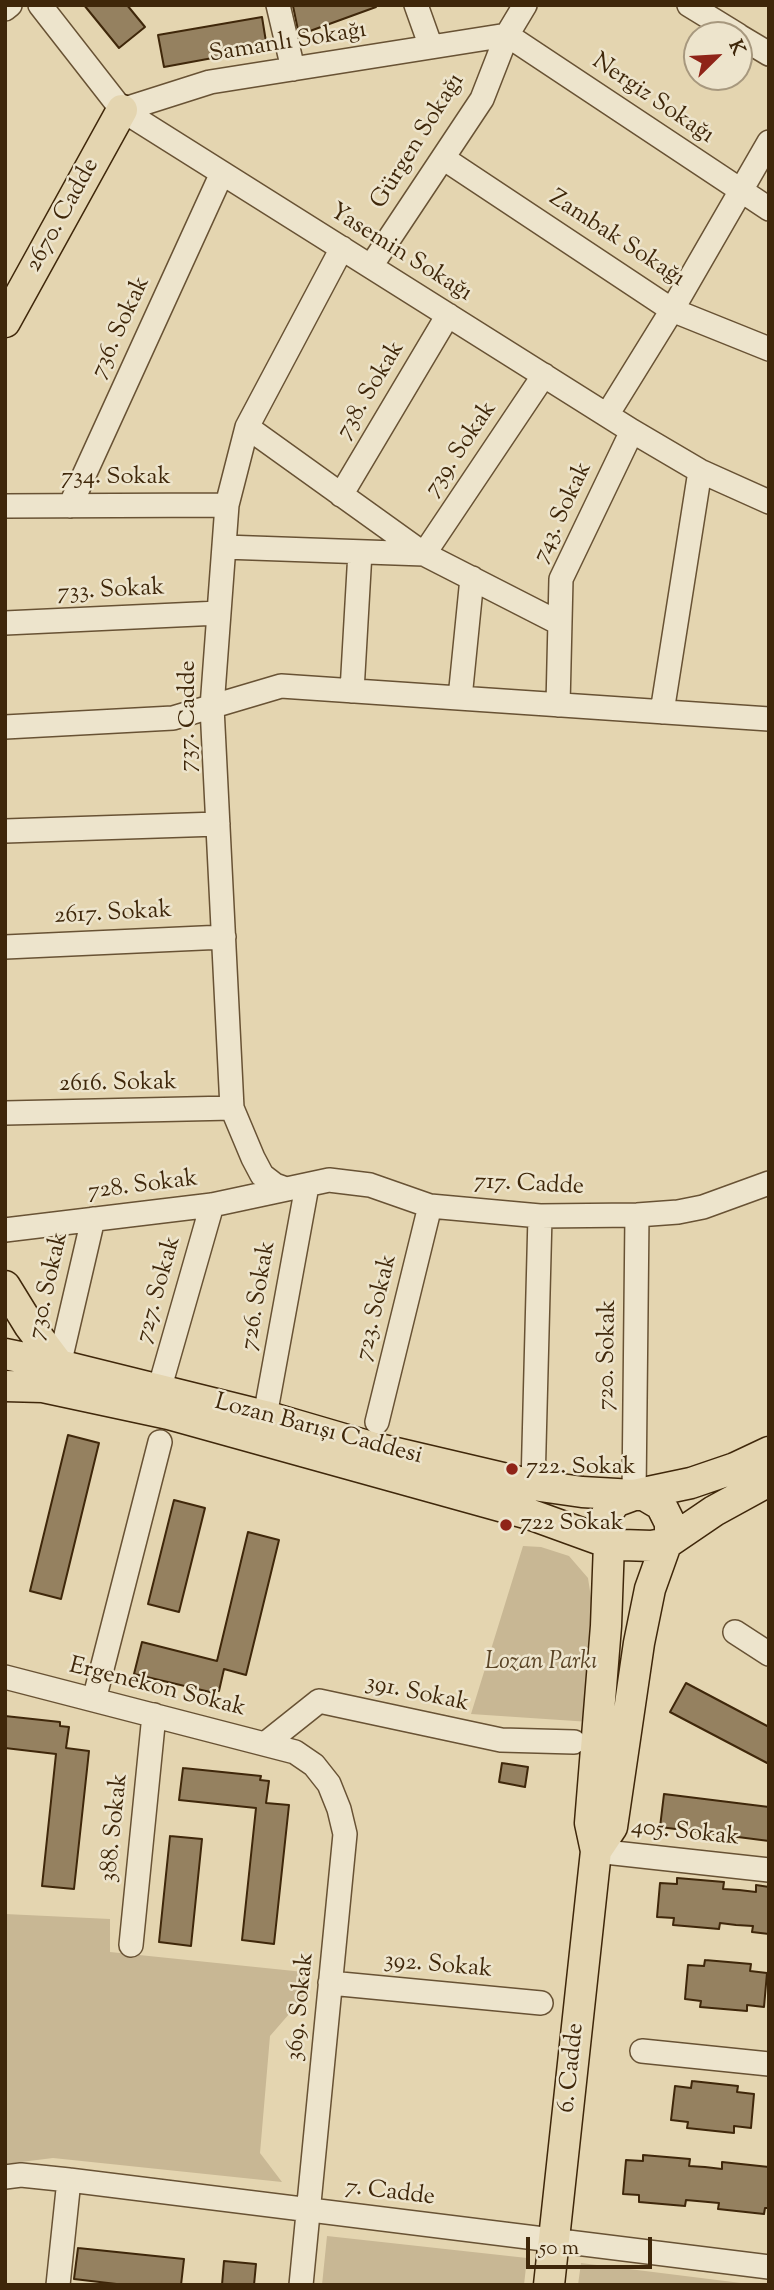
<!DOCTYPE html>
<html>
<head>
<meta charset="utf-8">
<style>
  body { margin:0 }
  #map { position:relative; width:774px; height:2290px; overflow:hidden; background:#e4d5b0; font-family:"Sorts Mill Goudy",serif }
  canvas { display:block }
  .frame { position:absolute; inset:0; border:7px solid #3f270a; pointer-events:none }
  .north { position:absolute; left:683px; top:21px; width:70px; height:70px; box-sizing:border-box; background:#ede4cc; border:2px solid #a7987e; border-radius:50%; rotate:66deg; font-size:19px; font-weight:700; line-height:28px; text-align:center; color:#3f270a }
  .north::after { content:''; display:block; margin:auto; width:24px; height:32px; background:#8f2418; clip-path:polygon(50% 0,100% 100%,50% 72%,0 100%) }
  .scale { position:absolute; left:526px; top:2237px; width:126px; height:32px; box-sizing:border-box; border:4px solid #3f270a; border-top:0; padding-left:9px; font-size:21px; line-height:24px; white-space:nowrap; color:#3f270a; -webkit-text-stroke:5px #ede4cc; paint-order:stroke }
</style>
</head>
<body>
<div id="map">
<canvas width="774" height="2290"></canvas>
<div class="frame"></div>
<div class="north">K</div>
<div class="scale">50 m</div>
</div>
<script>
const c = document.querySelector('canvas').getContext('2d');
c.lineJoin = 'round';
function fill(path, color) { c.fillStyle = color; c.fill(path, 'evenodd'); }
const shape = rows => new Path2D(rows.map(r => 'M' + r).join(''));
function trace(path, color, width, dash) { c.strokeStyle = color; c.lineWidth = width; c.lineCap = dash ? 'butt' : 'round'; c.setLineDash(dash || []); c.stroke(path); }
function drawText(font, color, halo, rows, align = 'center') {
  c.font = font + ' "Sorts Mill Goudy",serif'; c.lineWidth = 5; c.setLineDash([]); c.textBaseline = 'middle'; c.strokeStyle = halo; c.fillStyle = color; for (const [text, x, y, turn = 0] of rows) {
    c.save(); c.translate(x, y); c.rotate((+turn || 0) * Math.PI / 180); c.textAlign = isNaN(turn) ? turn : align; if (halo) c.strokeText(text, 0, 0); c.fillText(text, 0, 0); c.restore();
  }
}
const green = shape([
  [523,1546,541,1547,569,1556,588,1578,593,1611,590,1722,471,1714],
  [5,1914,110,1919,110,1952,304,1972,310,1990,270,2036,260,2153,282,2182,53,2158,5,2164],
  [327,2236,527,2258,524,2285,322,2285],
  [581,2263,757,2285,578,2285]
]);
const building = shape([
  [84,5,127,5,145,27,119,48,84,5],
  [295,5,376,5,376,7,299,35,293,6,295,5],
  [262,17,267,48,164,67,158,35,262,17],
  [68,1435,99,1443,61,1599,30,1591,68,1435],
  [174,1500,205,1508,179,1612,148,1604,174,1500],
  [248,1532,279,1540,246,1675,224,1669,219,1691,211,1688,210,1692,134,1674,142,1642,217,1661,248,1532],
  [686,1683,769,1727,769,1764,670,1712,686,1683],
  [5,1716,60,1722,60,1726,69,1727,66,1748,89,1751,74,1889,42,1886,56,1754,5,1748,5,1716],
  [502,1763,528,1767,525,1787,499,1782,502,1763],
  [183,1768,261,1776,260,1780,269,1781,266,1803,289,1805,274,1944,242,1940,256,1808,179,1800,183,1768],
  [664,1794,769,1807,769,1841,660,1827,664,1794],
  [170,1836,202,1839,191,1946,159,1942,170,1836],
  [677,1878,724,1882,723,1889,739,1890,756,1892,756,1885,769,1887,769,1934,752,1932,753,1926,736,1925,720,1923,719,1929,673,1925,674,1918,657,1917,660,1883,677,1884,677,1878],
  [705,1960,751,1964,750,1971,767,1973,764,2007,747,2005,747,2011,700,2007,701,2001,685,1999,688,1965,704,1966,705,1960],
  [692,2081,738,2086,737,2092,754,2094,751,2128,734,2126,734,2133,687,2128,688,2122,671,2120,675,2086,691,2088,692,2081],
  [643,2155,690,2159,689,2166,705,2167,722,2169,722,2162,769,2167,769,2208,765,2208,764,2214,718,2209,719,2203,686,2200,685,2206,639,2202,639,2195,623,2194,626,2160,643,2161,643,2155],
  [78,2248,184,2259,181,2285,125,2285,74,2279,78,2248],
  [224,2261,256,2264,254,2285,222,2285,224,2261]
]);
const minor = shape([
  [40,5,122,110,632,431,700,471,769,502],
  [278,5,293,69],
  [416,5,431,47],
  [689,5,738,35],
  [5,9,10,5],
  [739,36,769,54],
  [122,110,210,82,507,35,769,209],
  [443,158,672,310,769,349],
  [371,266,482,99,507,35,525,5],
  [607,415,672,310,769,142],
  [247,427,424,554,559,623],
  [341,495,448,315],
  [5,506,227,505],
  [70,506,222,173],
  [224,547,424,554,544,375],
  [5,623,219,613],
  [352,691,360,552],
  [460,698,472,578],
  [558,705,561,579,632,431],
  [662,712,700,471],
  [5,727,173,718,281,686,769,719],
  [5,831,218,824],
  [5,947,224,937],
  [5,1113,232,1108],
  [286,1189,275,1185,262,1175,253,1158,232,1108,212,707,227,505,247,427,342,248],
  [5,1230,212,1205,329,1180,370,1185,430,1206,540,1216,637,1215,678,1212,703,1207,769,1183],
  [59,1365,93,1219],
  [159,1390,212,1205],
  [265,1416,307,1186],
  [377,1422,430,1206],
  [533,1485,540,1216],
  [634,1495,637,1215],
  [735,1632,769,1654],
  [5,1677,295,1752,314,1765,329,1784,339,1809,345,1834,301,2285],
  [94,1700,160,1442],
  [265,1744,319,1701,501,1740,574,1742],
  [596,1851,769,1870],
  [131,1945,154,1715],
  [330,1983,541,2003],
  [642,2051,769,2064],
  [5,2177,21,2175,69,2180,769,2267],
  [58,2285,69,2180]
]);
const major = shape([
  [5,322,122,110],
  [5,1286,29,1325,59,1365],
  [5,1354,59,1365,265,1416,371,1447,533,1485,582,1492,634,1495,691,1483,735,1468,769,1452],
  [5,1386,43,1387,169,1414,529,1514,609,1543,622,1545,652,1546,667,1543,714,1511,769,1481],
  [634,1495,644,1495,661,1505,670,1523,670,1533,650,1589,639,1643,612,1827,596,1851,590,1823,606,1626,609,1543,605,1539,604,1519,615,1502,634,1495],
  [549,2285,596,1851]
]);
const markers = [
  [512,1469,7,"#8f2418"],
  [506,1525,7,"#8f2418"]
];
const streetNames = [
  ["Samanlı Sokağı",288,44,-9],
  ["Nergiz Sokağı",652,100,34],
  ["Gürgen Sokağı",419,142,-58],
  ["2670. Cadde",64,216,-61],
  ["Zambak Sokağı",616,240,33],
  ["Yasemin Sokağı",400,254,32],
  ["736. Sokak",122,328,-65],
  ["738. Sokak",372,391,-59],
  ["739. Sokak",462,450,-56],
  ["734. Sokak",116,479],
  ["743. Sokak",564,513,-65],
  ["733. Sokak",111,592,-3],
  ["737. Cadde",190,716,-90],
  ["2617. Sokak",113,915,-3],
  ["2616. Sokak",118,1085,-1],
  ["717. Cadde",529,1186,3],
  ["728. Sokak",143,1187,-7],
  ["730. Sokak",50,1286,-77],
  ["727. Sokak",160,1290,-74],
  ["726. Sokak",260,1296,-80],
  ["723. Sokak",378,1308,-76],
  ["720. Sokak",609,1355,-89],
  ["Lozan Barışı Caddesi",318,1431,15],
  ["Ergenekon Sokak",157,1689,14],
  ["391. Sokak",417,1695,12],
  ["388. Sokak",116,1828,-84],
  ["405. Sokak",685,1834,6],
  ["392. Sokak",438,1967,5],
  ["369. Sokak",302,2007,-84],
  ["6. Cadde",573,2068,-84],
  ["7. Cadde",390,2194,7]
];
const poiNames = [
  ["722. Sokak",526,1469],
  ["722 Sokak",520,1525]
];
const parkNames = [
  ["Lozan Parkı",541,1664]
];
fill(green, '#c8b794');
fill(building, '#958160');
trace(building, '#3f270a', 2);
trace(minor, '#685234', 26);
trace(major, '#3f270a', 33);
trace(minor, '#ede4cc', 23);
trace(major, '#e4d5b0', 30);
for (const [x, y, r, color] of markers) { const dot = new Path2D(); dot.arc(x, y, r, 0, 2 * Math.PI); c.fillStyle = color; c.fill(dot); trace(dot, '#ede4cc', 2.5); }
drawText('24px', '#3f270a', '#ede4cc', streetNames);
drawText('24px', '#3f270a', '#ede4cc', poiNames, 'left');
drawText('italic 24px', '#5a4426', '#ede4cc', parkNames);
</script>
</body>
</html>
